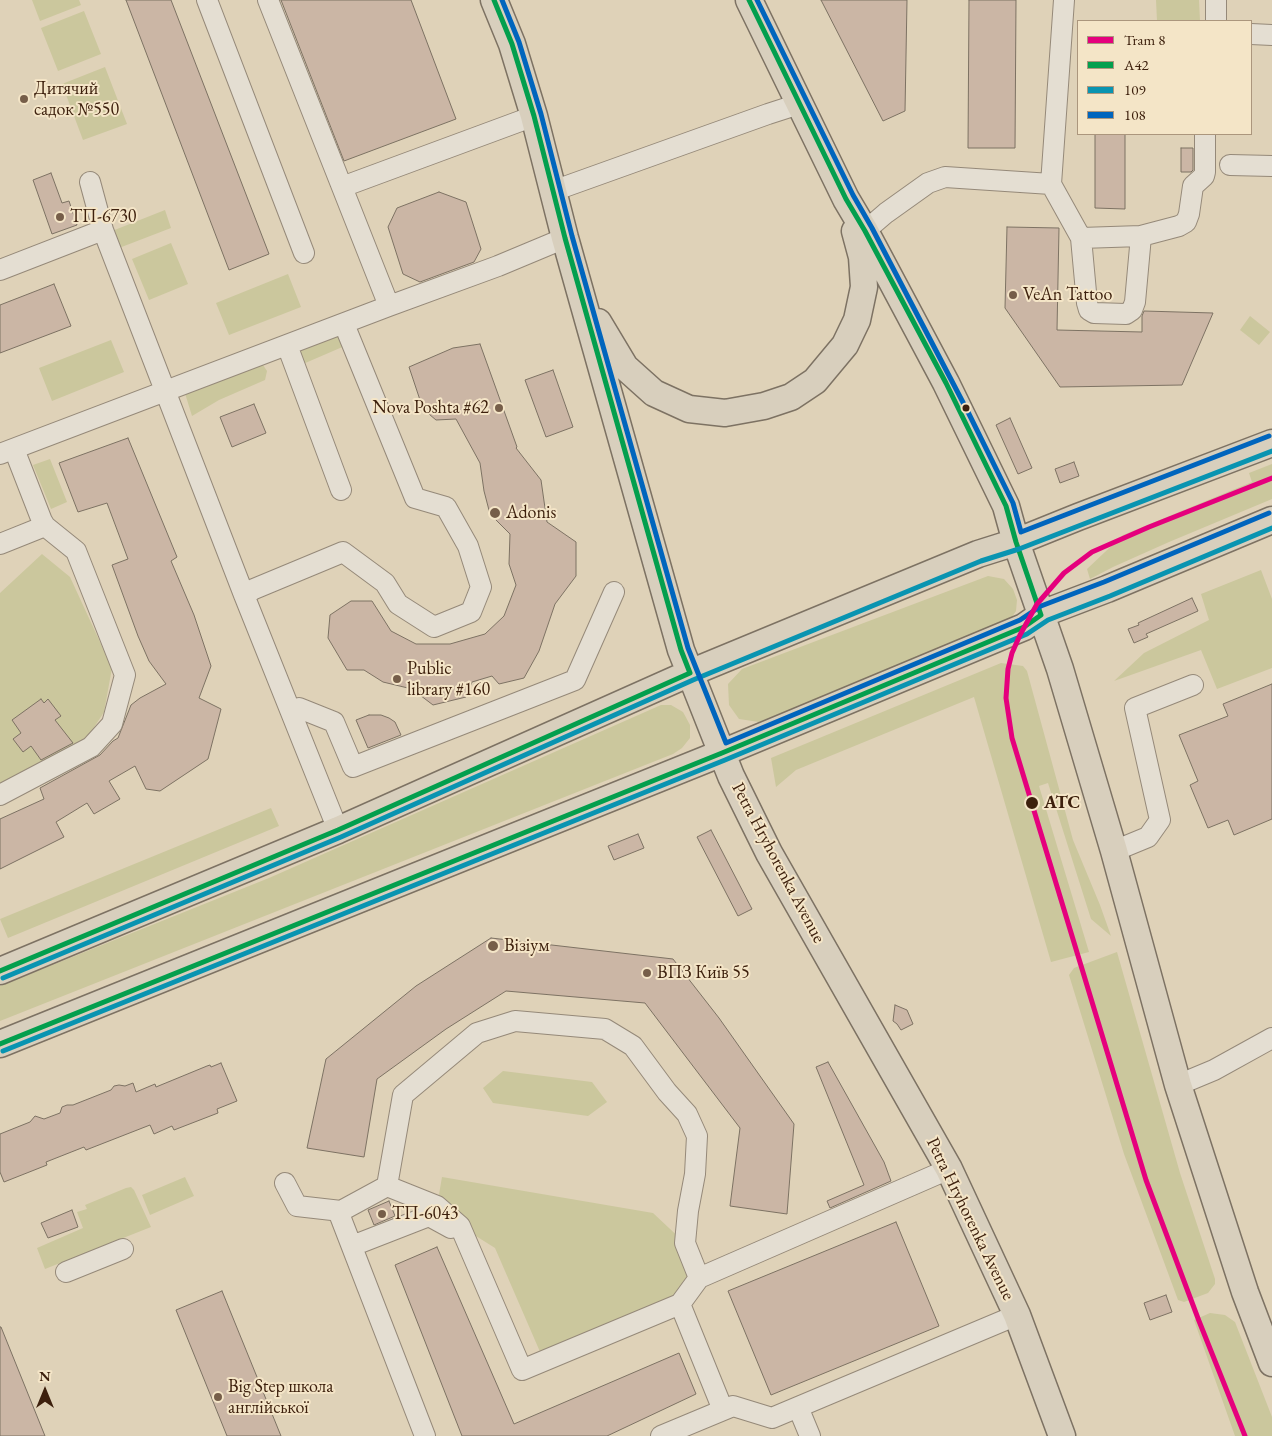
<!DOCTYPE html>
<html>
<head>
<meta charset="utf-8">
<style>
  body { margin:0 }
  #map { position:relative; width:1272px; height:1436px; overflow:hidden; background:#dfd2b8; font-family:"EB Garamond",serif }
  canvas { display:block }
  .legend { position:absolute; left:1077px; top:20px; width:175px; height:115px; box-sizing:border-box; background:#f4e5c7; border:1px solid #ab967d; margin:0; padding:6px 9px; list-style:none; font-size:15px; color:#3d200d }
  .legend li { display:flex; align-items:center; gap:10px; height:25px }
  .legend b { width:25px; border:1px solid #ab967d }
  .north { position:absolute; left:20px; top:1366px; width:50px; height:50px; -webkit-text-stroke:4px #f4e5c7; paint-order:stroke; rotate:0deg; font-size:14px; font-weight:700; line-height:20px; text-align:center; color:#3d200d }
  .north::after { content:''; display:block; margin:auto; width:18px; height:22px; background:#3d200d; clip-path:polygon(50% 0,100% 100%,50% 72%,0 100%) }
</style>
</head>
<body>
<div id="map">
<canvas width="1272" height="1436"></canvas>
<ul class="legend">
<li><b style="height:6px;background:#e5007d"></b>Tram 8</li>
<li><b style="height:6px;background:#039f4e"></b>А42</li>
<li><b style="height:6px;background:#0994b1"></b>109</li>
<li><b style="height:6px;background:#0065bd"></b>108</li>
</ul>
<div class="north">N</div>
</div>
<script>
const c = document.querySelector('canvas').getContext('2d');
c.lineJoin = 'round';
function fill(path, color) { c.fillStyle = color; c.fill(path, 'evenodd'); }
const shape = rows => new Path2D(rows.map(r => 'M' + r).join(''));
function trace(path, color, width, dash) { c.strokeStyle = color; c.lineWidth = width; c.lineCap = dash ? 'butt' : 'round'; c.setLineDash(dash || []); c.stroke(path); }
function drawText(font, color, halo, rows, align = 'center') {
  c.font = font + ' "EB Garamond",serif'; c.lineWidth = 4; c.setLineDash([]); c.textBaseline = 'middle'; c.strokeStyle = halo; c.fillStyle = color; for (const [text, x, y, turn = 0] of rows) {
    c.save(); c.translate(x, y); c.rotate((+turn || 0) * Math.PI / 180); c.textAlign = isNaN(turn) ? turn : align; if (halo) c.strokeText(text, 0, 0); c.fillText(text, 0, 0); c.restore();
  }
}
const green = shape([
  [32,0,79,0,81,5,40,21],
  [1156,0,1199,0,1200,21,1157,21],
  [84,11,101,54,58,71,41,28],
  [105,67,127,124,83,140,62,84],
  [165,210,171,228,119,248,112,231],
  [171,243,188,284,149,300,132,259],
  [288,274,301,307,229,335,216,303],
  [1250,316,1270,332,1259,345,1240,330],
  [335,332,347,345,303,364,300,351,305,343],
  [111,340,124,372,52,401,39,368],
  [257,364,263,365,267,371,265,380,219,400,192,416,184,390],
  [50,459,67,502,51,509,33,465],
  [1272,464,1272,499,1169,542,1113,567,1090,579,1087,569,1123,535,1252,482,1249,473],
  [42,554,70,577,112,668,104,712,82,746,0,788,0,593],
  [1261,570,1272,599,1272,668,1217,689,1201,650,1114,681,1144,653,1209,620,1201,594],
  [988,576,1004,579,1013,589,1017,600,1016,611,1010,620,996,629,759,722,739,719,729,705,728,684,742,669],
  [1001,663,1023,666,1027,671,1073,840,1100,905,1111,936,1091,919,1048,783,1039,786,1089,952,1051,962,974,697,796,770,776,787,771,758],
  [661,705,671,705,683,712,690,725,690,738,682,748,673,754,0,1021,0,986,269,878],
  [271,808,279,826,8,938,0,919],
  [1117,952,1180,1173,1215,1279,1215,1284,1208,1293,1184,1302,1178,1300,1124,1154,1069,975,1074,968],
  [503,1071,592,1082,607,1102,588,1116,493,1103,483,1088],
  [185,1177,194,1196,150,1215,142,1195],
  [442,1177,653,1213,685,1243,699,1278,680,1304,544,1361,495,1248,460,1226,437,1206],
  [131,1187,134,1190,151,1227,45,1269,37,1248,83,1228,77,1212,87,1209,85,1205,126,1188],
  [1210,1313,1225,1315,1235,1322,1272,1417,1272,1436,1235,1436,1194,1320]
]);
const building = shape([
  [126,0,171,0,269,254,229,270,126,0],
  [281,0,411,0,456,119,344,161,281,0],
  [821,0,907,0,905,111,883,121,821,0],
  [969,0,1016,0,1015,148,968,148,969,0],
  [1095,134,1125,134,1125,209,1095,208,1095,134],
  [1181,148,1193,148,1193,170,1191,172,1181,172,1181,148],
  [51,173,62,203,69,201,77,225,52,234,33,180,51,173],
  [439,192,466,202,481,249,474,262,420,282,403,274,388,227,397,208,439,192],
  [1007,227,1059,228,1057,330,1142,332,1142,316,1144,311,1213,313,1182,385,1060,387,1005,308,1007,227],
  [54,284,71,326,0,353,0,305,54,284],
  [480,344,517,447,516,448,541,480,547,522,576,542,576,576,555,604,539,651,524,678,499,684,492,676,472,682,466,697,433,705,412,689,383,682,364,670,347,670,328,638,330,615,351,601,372,601,391,631,416,644,450,644,485,634,504,616,516,585,509,564,510,534,490,514,484,491,480,463,456,419,436,420,423,409,409,367,453,348,480,344],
  [553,370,573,427,546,437,525,380,553,370],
  [254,404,266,433,232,447,220,417,254,404],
  [1010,418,1032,468,1018,474,996,425,1010,418],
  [128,438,177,557,171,561,194,615,211,666,199,698,221,709,208,759,160,791,146,789,135,766,109,781,120,799,94,814,87,803,56,822,64,837,0,869,0,819,44,799,40,788,100,755,113,741,118,738,131,705,140,698,166,684,149,661,138,636,112,565,128,559,107,503,78,512,59,463,128,438],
  [1074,462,1079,476,1060,483,1055,469,1074,462],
  [1192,598,1198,611,1146,634,1148,637,1134,643,1128,629,1139,625,1138,623,1192,598],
  [1272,684,1272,819,1234,835,1228,820,1208,828,1190,785,1198,781,1179,735,1228,716,1223,704,1272,684],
  [41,699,44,703,48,699,61,716,55,720,73,743,41,760,31,746,23,752,13,739,21,733,12,720,41,699],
  [369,715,381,715,389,718,395,722,401,735,368,748,356,720,369,715],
  [711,830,752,909,738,916,697,837,711,830],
  [638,834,644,848,614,860,608,846,638,834],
  [491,938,673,959,719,1018,794,1124,787,1214,730,1206,740,1128,645,1003,506,991,446,1029,377,1079,364,1157,307,1148,326,1059,416,986,491,938],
  [895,1005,907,1010,913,1024,901,1030,897,1024,893,1021,895,1005],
  [828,1062,884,1162,891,1181,830,1208,827,1201,864,1185,816,1067,828,1062],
  [221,1063,237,1101,217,1109,218,1113,174,1130,172,1126,154,1134,150,1125,86,1150,84,1147,46,1162,47,1165,4,1182,0,1172,0,1134,30,1122,35,1116,44,1119,60,1113,62,1107,67,1105,73,1105,111,1090,114,1086,119,1085,125,1086,133,1083,136,1092,155,1084,156,1087,207,1066,210,1065,211,1067,221,1063],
  [389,1201,395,1216,374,1225,368,1210,389,1201],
  [72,1210,78,1227,48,1238,41,1223,72,1210],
  [896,1222,939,1326,771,1395,728,1291,896,1222],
  [437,1247,514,1424,679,1353,696,1394,607,1436,462,1436,395,1265,437,1247],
  [222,1291,281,1436,227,1436,176,1310,222,1291],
  [1166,1295,1172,1312,1150,1320,1144,1303,1166,1295],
  [0,1327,1,1327,45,1436,0,1436,0,1327]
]);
const minor = shape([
  [207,0,304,253],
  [268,0,342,187],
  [1216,0,1216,21],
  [1251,34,1272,35],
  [1230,165,1272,166],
  [90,182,103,230,244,595,338,830],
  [1051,184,1081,238,1087,303,1089,310,1094,313,1126,314,1132,310,1135,302,1141,236,1179,226,1186,222,1189,214,1193,186,1204,176,1205,172,1205,134],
  [553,191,768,114,799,104],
  [865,231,886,213,928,183,945,177,1051,184,1064,0],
  [1081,238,1141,236],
  [0,270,103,230],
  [389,306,342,187,534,116],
  [287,345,341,490],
  [0,454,389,306,498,266,565,238],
  [0,544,45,526],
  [244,595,254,589,343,552,385,583,398,604,434,627,471,612,481,587,468,546,446,507,415,498,344,324],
  [291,711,299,708,334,722,353,767,575,680,614,592],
  [0,795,91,747,112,724,125,675,76,551,45,526,42,521,14,449],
  [1114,851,1148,837,1160,820,1135,708,1193,685],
  [1178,1085,1214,1070,1272,1038],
  [285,1183,297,1206,341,1211,387,1186,403,1095,477,1033,515,1021,605,1029,633,1046,667,1092,687,1114,697,1136,695,1174,688,1211,685,1243,699,1278],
  [387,1186,437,1206,460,1226,522,1370,680,1304],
  [341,1211,340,1216,425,1436],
  [352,1246,429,1216,451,1228],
  [66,1272,123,1249],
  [798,1407,810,1436],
  [723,1410,680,1304,699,1278,949,1169],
  [661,1436,733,1406,772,1418,1017,1315]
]);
const major = shape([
  [494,0,512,44,534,116,565,238,681,650,731,776,769,853,949,1169,1017,1315,1062,1436],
  [749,0,846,199,865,231,946,383,1006,506,1016,542,1060,669,1114,851,1178,1085,1245,1292,1272,1363],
  [598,322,625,367,654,393,689,409,725,413,764,406,791,397,815,381,845,345,857,320,864,287,862,257,855,231],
  [0,971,338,830,690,673,978,554,1016,542,1078,517,1272,443],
  [0,1044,722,753,1024,627,1044,613,1107,589,1272,520]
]);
const bus1 = shape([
  [0,971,338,830,690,673,681,650,565,238,534,116,512,44,494,0],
  [0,1044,722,753,1024,627,1041,615,1016,542,1006,506,946,383,865,231,846,199,749,0]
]);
const bus2 = shape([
  [3,978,341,837,693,680,981,561,1019,549,1272,451],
  [3,1051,725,760,1027,634,1048,620,1110,596,1272,528]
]);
const bus3 = shape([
  [502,0,519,42,541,114,572,236,688,648,726,743,1020,620,1041,606,1104,582,1269,513],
  [757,0,853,195,872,228,968,412,1013,503,1021,532,1269,436]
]);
const tram1 = shape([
  [1245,1436,1199,1321,1146,1180,1012,738,1006,698,1008,669,1012,653,1020,635,1037,604,1064,573,1092,552,1149,527,1272,478]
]);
const markers = [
  [24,99,5,"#765e49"],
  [60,217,5,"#765e49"],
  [1013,295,5,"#765e49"],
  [499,408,5,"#765e49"],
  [966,408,4.5,"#3d200d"],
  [495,513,6,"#765e49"],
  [397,679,5,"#765e49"],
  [1032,803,7,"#3d200d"],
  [493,946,6,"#765e49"],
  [647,973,5,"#765e49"],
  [382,1214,5,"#765e49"],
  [218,1397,5,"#765e49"]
];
const poiNames = [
  ["Дитячий",34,89],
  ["садок №550",34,110],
  ["ТП-6730",70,217],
  ["VeAn Tattoo",1023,295],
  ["Nova Poshta #62",489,408,"right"],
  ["Adonis",506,513],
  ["Public",407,669],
  ["library #160",407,690],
  ["Візіум",504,946],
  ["ВПЗ Київ 55",657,973],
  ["ТП-6043",392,1214],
  ["Big Step школа",228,1387],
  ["англiйськоï",228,1408]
];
const stopNames = [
  ["АТС",1044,803]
];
const streetNames = [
  ["Petra Hryhorenka Avenue",778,863,62],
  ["Petra Hryhorenka Avenue",970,1219,64]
];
fill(green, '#cbc79d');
fill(building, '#cbb6a5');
trace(building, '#7d7263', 1);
trace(minor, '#958979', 22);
trace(major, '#7d7263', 29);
trace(minor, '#e4ded2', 20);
trace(major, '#d8cfbd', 26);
trace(bus1, '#039f4e', 5);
trace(bus2, '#0994b1', 5);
trace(bus3, '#0065bd', 5);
trace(tram1, '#e5007d', 5);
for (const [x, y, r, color] of markers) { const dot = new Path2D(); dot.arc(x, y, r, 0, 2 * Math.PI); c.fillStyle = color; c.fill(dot); trace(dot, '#f4e5c7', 2); }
drawText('18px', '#3d200d', '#f4e5c7', poiNames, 'left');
drawText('bold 18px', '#3d200d', '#f4e5c7', stopNames, 'left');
drawText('18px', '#3d200d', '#f4e5c7', streetNames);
</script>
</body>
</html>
